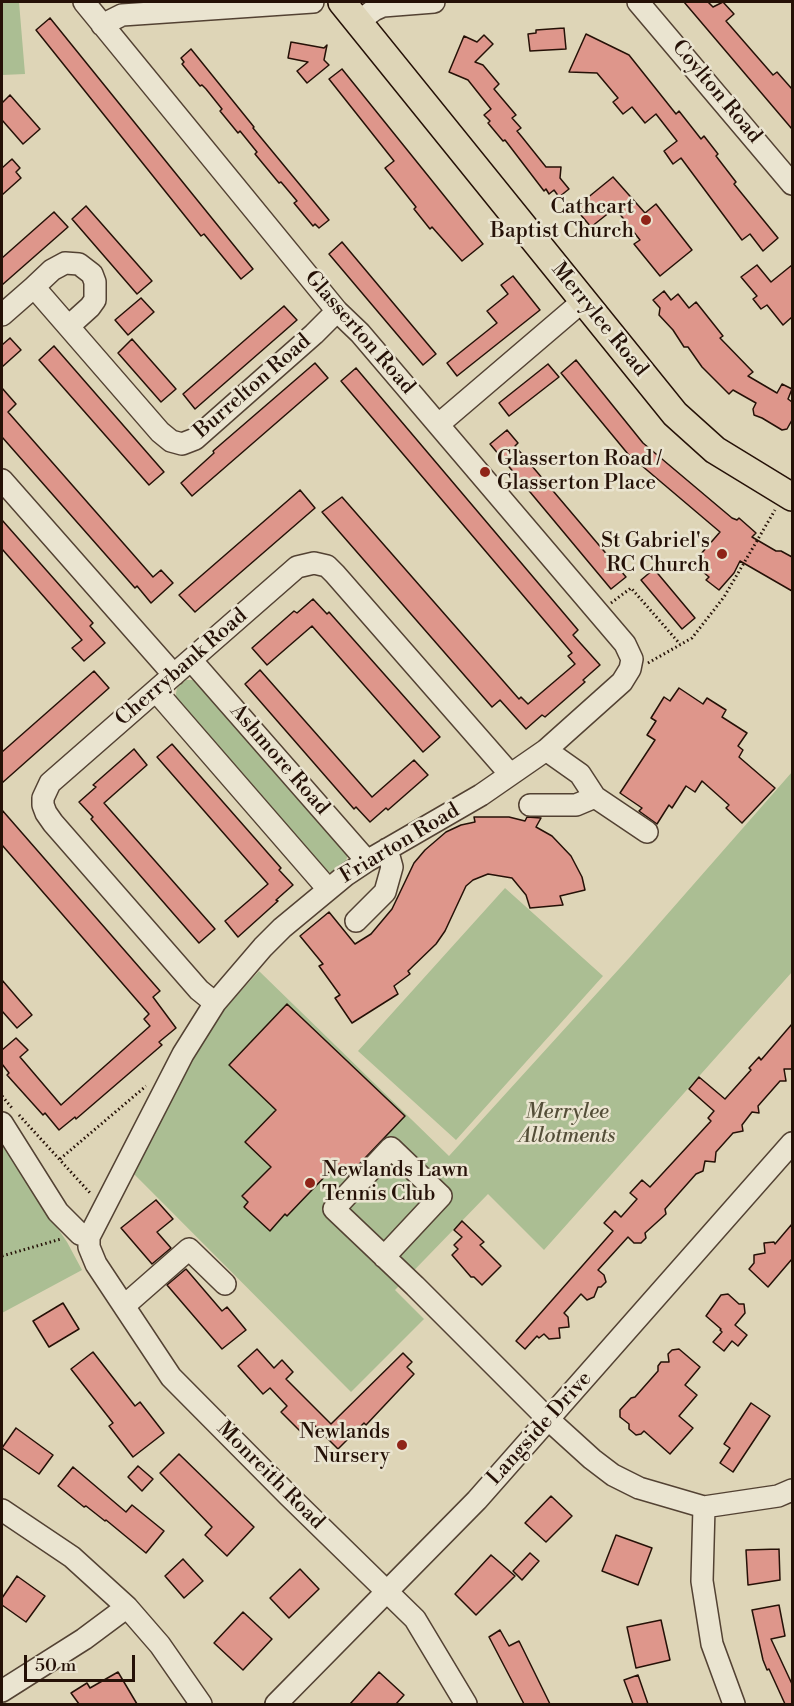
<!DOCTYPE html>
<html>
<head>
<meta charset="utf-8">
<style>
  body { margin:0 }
  #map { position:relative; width:794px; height:1706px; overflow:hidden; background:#ded5b7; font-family:"Libre Bodoni",serif }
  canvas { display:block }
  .frame { position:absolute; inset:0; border:3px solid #251107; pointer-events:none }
  .scale { position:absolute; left:24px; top:1655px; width:111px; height:27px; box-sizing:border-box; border:3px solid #251107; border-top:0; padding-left:8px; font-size:18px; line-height:21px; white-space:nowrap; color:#251107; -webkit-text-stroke:4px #eae4d0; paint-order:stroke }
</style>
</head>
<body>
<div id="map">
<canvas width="794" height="1706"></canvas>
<div class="frame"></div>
<div class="scale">50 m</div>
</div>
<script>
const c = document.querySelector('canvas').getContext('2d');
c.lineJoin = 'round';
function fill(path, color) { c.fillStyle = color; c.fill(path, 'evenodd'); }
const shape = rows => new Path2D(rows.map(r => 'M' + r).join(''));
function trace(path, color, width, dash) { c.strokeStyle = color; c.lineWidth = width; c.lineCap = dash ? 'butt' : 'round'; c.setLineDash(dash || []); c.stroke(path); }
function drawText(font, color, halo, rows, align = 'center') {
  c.font = font + ' "Libre Bodoni",serif'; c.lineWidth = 5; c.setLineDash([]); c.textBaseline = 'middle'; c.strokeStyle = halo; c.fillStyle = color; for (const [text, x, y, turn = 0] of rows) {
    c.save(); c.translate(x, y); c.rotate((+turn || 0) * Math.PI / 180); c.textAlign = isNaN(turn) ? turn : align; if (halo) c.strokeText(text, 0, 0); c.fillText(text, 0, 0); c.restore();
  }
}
const green = shape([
  [2,2,19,2,25,74,2,75],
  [186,680,197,680,348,852,346,862,342,866,331,872,325,871,175,699,177,688],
  [792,772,792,972,544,1250,488,1194,395,1290,424,1319,351,1392,133,1173,194,1056,222,1012,259,971,449,1156,629,958],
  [505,888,603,976,456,1140,358,1051],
  [2,1141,21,1175,67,1242,82,1270,2,1313]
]);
const building = shape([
  [684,2,708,2,713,7,723,2,734,14,726,21,773,75,777,72,792,89,792,129,684,2],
  [50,18,253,269,241,279,204,234,201,236,36,30,50,18],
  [564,28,566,49,530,51,528,34,536,33,536,30,564,28],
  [586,34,629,55,676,114,679,111,701,139,704,136,718,154,716,156,736,182,734,184,778,238,763,251,750,234,742,240,681,158,673,164,664,151,677,141,656,114,645,123,632,107,623,114,613,102,618,98,597,73,569,72,586,34],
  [484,35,493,44,475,62,483,65,499,84,494,89,516,115,512,118,521,128,517,131,522,137,546,167,561,167,560,178,569,189,559,197,554,190,549,194,546,189,544,191,505,140,503,141,488,123,490,121,484,115,491,109,468,80,449,72,464,36,477,42,484,35],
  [291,42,324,48,327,45,324,60,329,65,307,83,297,71,308,62,288,58,291,42],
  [191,49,254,127,253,128,329,220,319,228,315,224,313,226,294,203,297,201,281,182,279,183,255,154,257,152,240,131,238,133,220,111,222,109,206,89,202,85,200,86,182,64,184,62,181,58,191,49],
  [342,69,483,244,462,261,432,227,430,229,414,209,416,207,385,168,394,161,329,79,342,69],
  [10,95,40,129,23,144,2,120,2,103,10,95],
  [12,159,20,168,16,172,21,178,2,195,2,168,12,159],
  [613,177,645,213,656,204,692,250,660,276,634,244,640,240,615,208,591,227,575,208,613,177],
  [86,206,152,281,137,294,72,219,86,206],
  [54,212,68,227,2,285,2,258,54,212],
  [342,242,436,354,423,365,329,254,342,242],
  [757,265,771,282,792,265,792,317,783,325,767,305,761,309,753,299,757,296,741,277,757,265],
  [513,276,540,310,457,376,447,363,497,323,487,311,508,294,501,285,513,276],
  [664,291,671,300,678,294,689,308,696,302,723,336,720,338,753,372,748,376,777,393,782,384,792,389,788,399,792,402,792,420,787,429,782,430,762,418,754,415,753,409,756,403,733,390,729,394,702,367,688,347,684,347,673,330,659,315,660,308,653,300,664,291],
  [141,298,154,312,128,335,115,320,141,298],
  [284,306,297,320,195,409,183,394,284,306],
  [10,338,21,350,2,367,2,345,10,338],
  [132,339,176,389,161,402,118,353,132,339],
  [54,346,164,472,149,485,39,360,54,346],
  [576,360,643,443,732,518,737,520,739,518,756,533,752,537,776,551,781,551,792,557,792,591,740,561,734,573,719,590,706,580,709,577,696,566,704,558,700,555,720,532,628,454,561,373,576,360],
  [315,363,328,378,192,496,181,483,214,453,213,451,315,363],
  [548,364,559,377,509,416,499,403,548,364],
  [356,368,578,630,573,635,600,665,583,680,585,682,545,717,542,715,526,729,500,700,492,707,322,512,342,497,519,699,521,697,528,704,575,664,568,656,572,653,341,381,356,368],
  [2,388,16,404,8,412,153,577,161,570,173,583,151,603,137,586,135,588,2,437,2,388],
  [507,430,518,443,515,446,626,577,611,589,490,444,507,430],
  [300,490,315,508,195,612,179,595,300,490],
  [2,520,93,623,90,626,105,643,84,661,72,648,82,640,2,549,2,520],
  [654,569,695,618,682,629,641,580,654,569],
  [313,599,327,614,329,612,440,737,423,752,312,626,267,665,252,648,294,611,297,613,313,599],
  [260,670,372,797,414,760,428,775,388,810,386,808,370,822,356,807,354,809,245,684,260,670],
  [94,671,109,688,2,783,2,752,94,671],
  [679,688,703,704,707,698,726,710,722,717,747,733,738,746,743,750,739,757,775,788,742,823,726,808,729,805,702,781,695,792,686,786,672,808,669,805,657,824,639,811,642,808,620,793,655,740,647,735,656,721,651,718,664,697,670,701,679,688],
  [172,744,281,868,279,870,293,885,276,900,278,901,238,937,225,921,268,884,157,757,172,744],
  [134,749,147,765,104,803,215,929,199,943,91,819,93,817,79,802,96,787,93,785,134,749],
  [2,810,160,991,153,997,176,1028,159,1042,162,1045,76,1119,75,1117,59,1130,45,1113,43,1115,7,1075,9,1073,2,1064,2,1050,16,1038,28,1050,20,1057,61,1105,150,1026,144,1019,149,1014,2,845,2,810],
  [474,817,509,817,525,821,527,817,541,818,536,827,552,836,571,856,582,877,585,890,560,896,563,905,530,908,526,895,512,878,488,874,473,880,466,886,445,931,436,944,408,971,410,974,394,986,398,994,352,1023,335,998,340,995,319,966,323,964,300,936,329,912,355,944,371,934,392,909,414,863,425,850,446,832,461,825,475,822,474,817],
  [2,980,32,1015,17,1028,2,1011,2,980],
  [287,1004,405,1116,347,1177,335,1166,287,1216,285,1214,270,1231,244,1207,248,1202,242,1196,271,1167,245,1142,276,1110,229,1065,287,1004],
  [792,1024,792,1069,784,1069,786,1081,780,1081,758,1106,759,1113,752,1112,742,1125,743,1131,733,1133,716,1152,715,1162,705,1161,703,1171,696,1174,665,1209,666,1214,645,1233,646,1238,641,1243,634,1243,628,1237,598,1270,604,1275,606,1282,601,1287,598,1287,594,1297,587,1300,581,1294,564,1313,568,1317,569,1327,559,1328,560,1338,549,1339,544,1334,539,1338,537,1336,525,1349,516,1341,613,1231,604,1223,615,1211,621,1217,637,1199,630,1193,642,1180,650,1187,711,1121,708,1118,714,1111,689,1089,699,1077,725,1099,751,1070,749,1068,759,1057,761,1060,792,1024],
  [156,1200,173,1219,157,1232,171,1248,152,1264,121,1228,156,1200],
  [462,1221,484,1242,480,1245,501,1266,482,1285,474,1277,471,1277,452,1255,458,1249,454,1245,462,1237,454,1230,462,1221],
  [792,1224,792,1259,768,1287,749,1269,754,1263,754,1255,765,1253,764,1243,774,1242,775,1244,792,1224],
  [186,1269,222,1311,227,1307,246,1330,222,1349,167,1285,186,1269],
  [728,1294,739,1304,744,1304,745,1313,735,1325,747,1335,738,1346,732,1341,724,1351,713,1342,722,1332,720,1330,721,1329,706,1316,721,1295,728,1294],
  [63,1303,79,1329,49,1347,33,1321,63,1303],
  [257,1349,274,1368,282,1360,293,1372,286,1379,331,1424,403,1353,412,1362,407,1367,414,1374,366,1425,364,1423,338,1449,310,1421,300,1431,281,1412,287,1406,270,1388,263,1394,238,1366,257,1349],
  [679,1349,700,1367,685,1385,697,1395,679,1416,693,1428,670,1454,644,1431,641,1434,636,1435,629,1429,629,1424,620,1417,620,1410,631,1398,635,1397,658,1371,658,1366,661,1362,669,1362,668,1354,672,1350,679,1349],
  [93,1352,135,1406,140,1402,164,1433,133,1457,109,1426,113,1423,71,1369,93,1352],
  [751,1403,770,1416,733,1472,720,1463,730,1448,724,1444,751,1403],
  [16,1428,53,1455,39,1474,2,1448,16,1428],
  [179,1454,254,1527,227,1556,205,1535,212,1527,160,1473,179,1454],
  [138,1466,153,1479,142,1491,128,1477,138,1466],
  [73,1467,126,1512,132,1505,164,1531,146,1553,106,1520,105,1521,86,1506,84,1507,58,1486,73,1467],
  [551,1496,572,1516,546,1542,525,1523,551,1496],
  [616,1535,652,1548,638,1585,602,1571,616,1535],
  [779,1549,780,1580,748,1585,746,1550,779,1549],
  [530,1553,539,1561,522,1580,513,1571,530,1553],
  [491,1555,515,1576,476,1615,455,1594,491,1555],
  [183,1559,203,1581,184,1598,165,1576,183,1559],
  [300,1569,319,1589,289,1618,270,1598,300,1569],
  [17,1576,45,1596,26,1622,2,1605,2,1598,17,1576],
  [779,1605,785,1636,771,1639,792,1684,792,1704,785,1704,769,1669,767,1670,763,1660,752,1610,779,1605],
  [243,1612,272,1639,243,1670,214,1643,243,1612],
  [661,1620,670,1660,636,1668,627,1627,661,1620],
  [500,1630,509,1646,519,1641,550,1704,524,1704,489,1637,500,1630],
  [118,1672,137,1704,79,1704,71,1693,87,1683,90,1688,118,1672],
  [379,1672,404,1695,396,1704,350,1704,379,1672],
  [638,1675,648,1704,633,1704,624,1680,638,1675]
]);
const path = shape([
  [611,603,631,588,680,644],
  [648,663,692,638,724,597,775,510],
  [2,1096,12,1108],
  [19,1115,91,1194],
  [60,1159,146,1086],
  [2,1256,61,1239]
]);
const minor = shape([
  [84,2,337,311,360,333,625,644,632,659,630,669,622,682,546,750,481,795,367,861,346,875,282,928,263,947,215,1003,183,1054,89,1237,89,1247,96,1264,171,1377,289,1496,415,1619,466,1704],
  [638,2,792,184],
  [358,22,374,10,383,6,434,2],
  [102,25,122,15,313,2],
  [34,287,52,270,65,263,79,264,92,274,95,282,95,300,90,307,69,326],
  [2,315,34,287,160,432,171,441,182,444,195,439,314,334,337,311],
  [439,424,583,301],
  [2,480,174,675],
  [191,660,367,861],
  [156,691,328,889],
  [546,750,580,774,595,797,647,832],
  [530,805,576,805,595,797],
  [356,921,385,892,392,867,387,849],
  [215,1003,199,990,53,823,46,813,43,805,43,798,50,783,297,567,314,563,327,566,335,574,510,774],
  [2,1123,58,1212,80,1234,89,1237],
  [384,1257,441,1196,391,1148,334,1209,415,1286,549,1420,592,1459,613,1475,639,1488,704,1507,778,1496,792,1490],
  [124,1306,189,1249,225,1284],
  [704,1507,702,1581,712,1644,734,1704],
  [2,1510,72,1557,127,1607,160,1645,201,1704],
  [2,1691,84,1639,127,1607],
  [276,1704,477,1500,792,1143]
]);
const major = shape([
  [342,2,675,414,715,450,792,497]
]);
const markers = [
  [646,220,6,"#8f2418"],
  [485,472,6,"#8f2418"],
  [722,554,6,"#8f2418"],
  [310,1183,6,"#8f2418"],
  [402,1445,6,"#8f2418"]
];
const streetNames = [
  ["Coylton Road",716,92,50],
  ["Merrylee Road",599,320,51],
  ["Glasserton Road",359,333,49],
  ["Burrelton Road",253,387,-41],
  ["Cherrybank Road",182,668,-41],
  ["Ashmore Road",279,760,49],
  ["Friarton Road",400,844,-31],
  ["Langside Drive",540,1429,-48],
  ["Monreith Road",270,1476,45]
];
const poiNames = [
  ["Cathcart",634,208],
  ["Baptist Church",634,232],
  ["Glasserton Road /",497,460,"left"],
  ["Glasserton Place",497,484,"left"],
  ["St Gabriel's",710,542],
  ["RC Church",710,566],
  ["Newlands Lawn",322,1171,"left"],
  ["Tennis Club",322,1195,"left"],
  ["Newlands",390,1433],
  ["Nursery",390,1457]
];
const parkNames = [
  ["Merrylee",567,1113],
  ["Allotments",567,1137]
];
fill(green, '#abbe93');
fill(building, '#de968b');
trace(building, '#251107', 1.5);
trace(minor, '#534233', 24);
trace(major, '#251107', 30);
trace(path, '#251107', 3, [1.5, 3]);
trace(minor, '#eae4d0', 21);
trace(major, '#ded5b7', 27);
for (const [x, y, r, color] of markers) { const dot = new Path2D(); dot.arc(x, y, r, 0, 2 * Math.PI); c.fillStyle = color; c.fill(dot); trace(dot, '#eae4d0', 2); }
drawText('21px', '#251107', '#eae4d0', streetNames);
drawText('21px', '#251107', '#eae4d0', poiNames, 'right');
drawText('italic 21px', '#544e38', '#eae4d0', parkNames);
</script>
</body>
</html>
